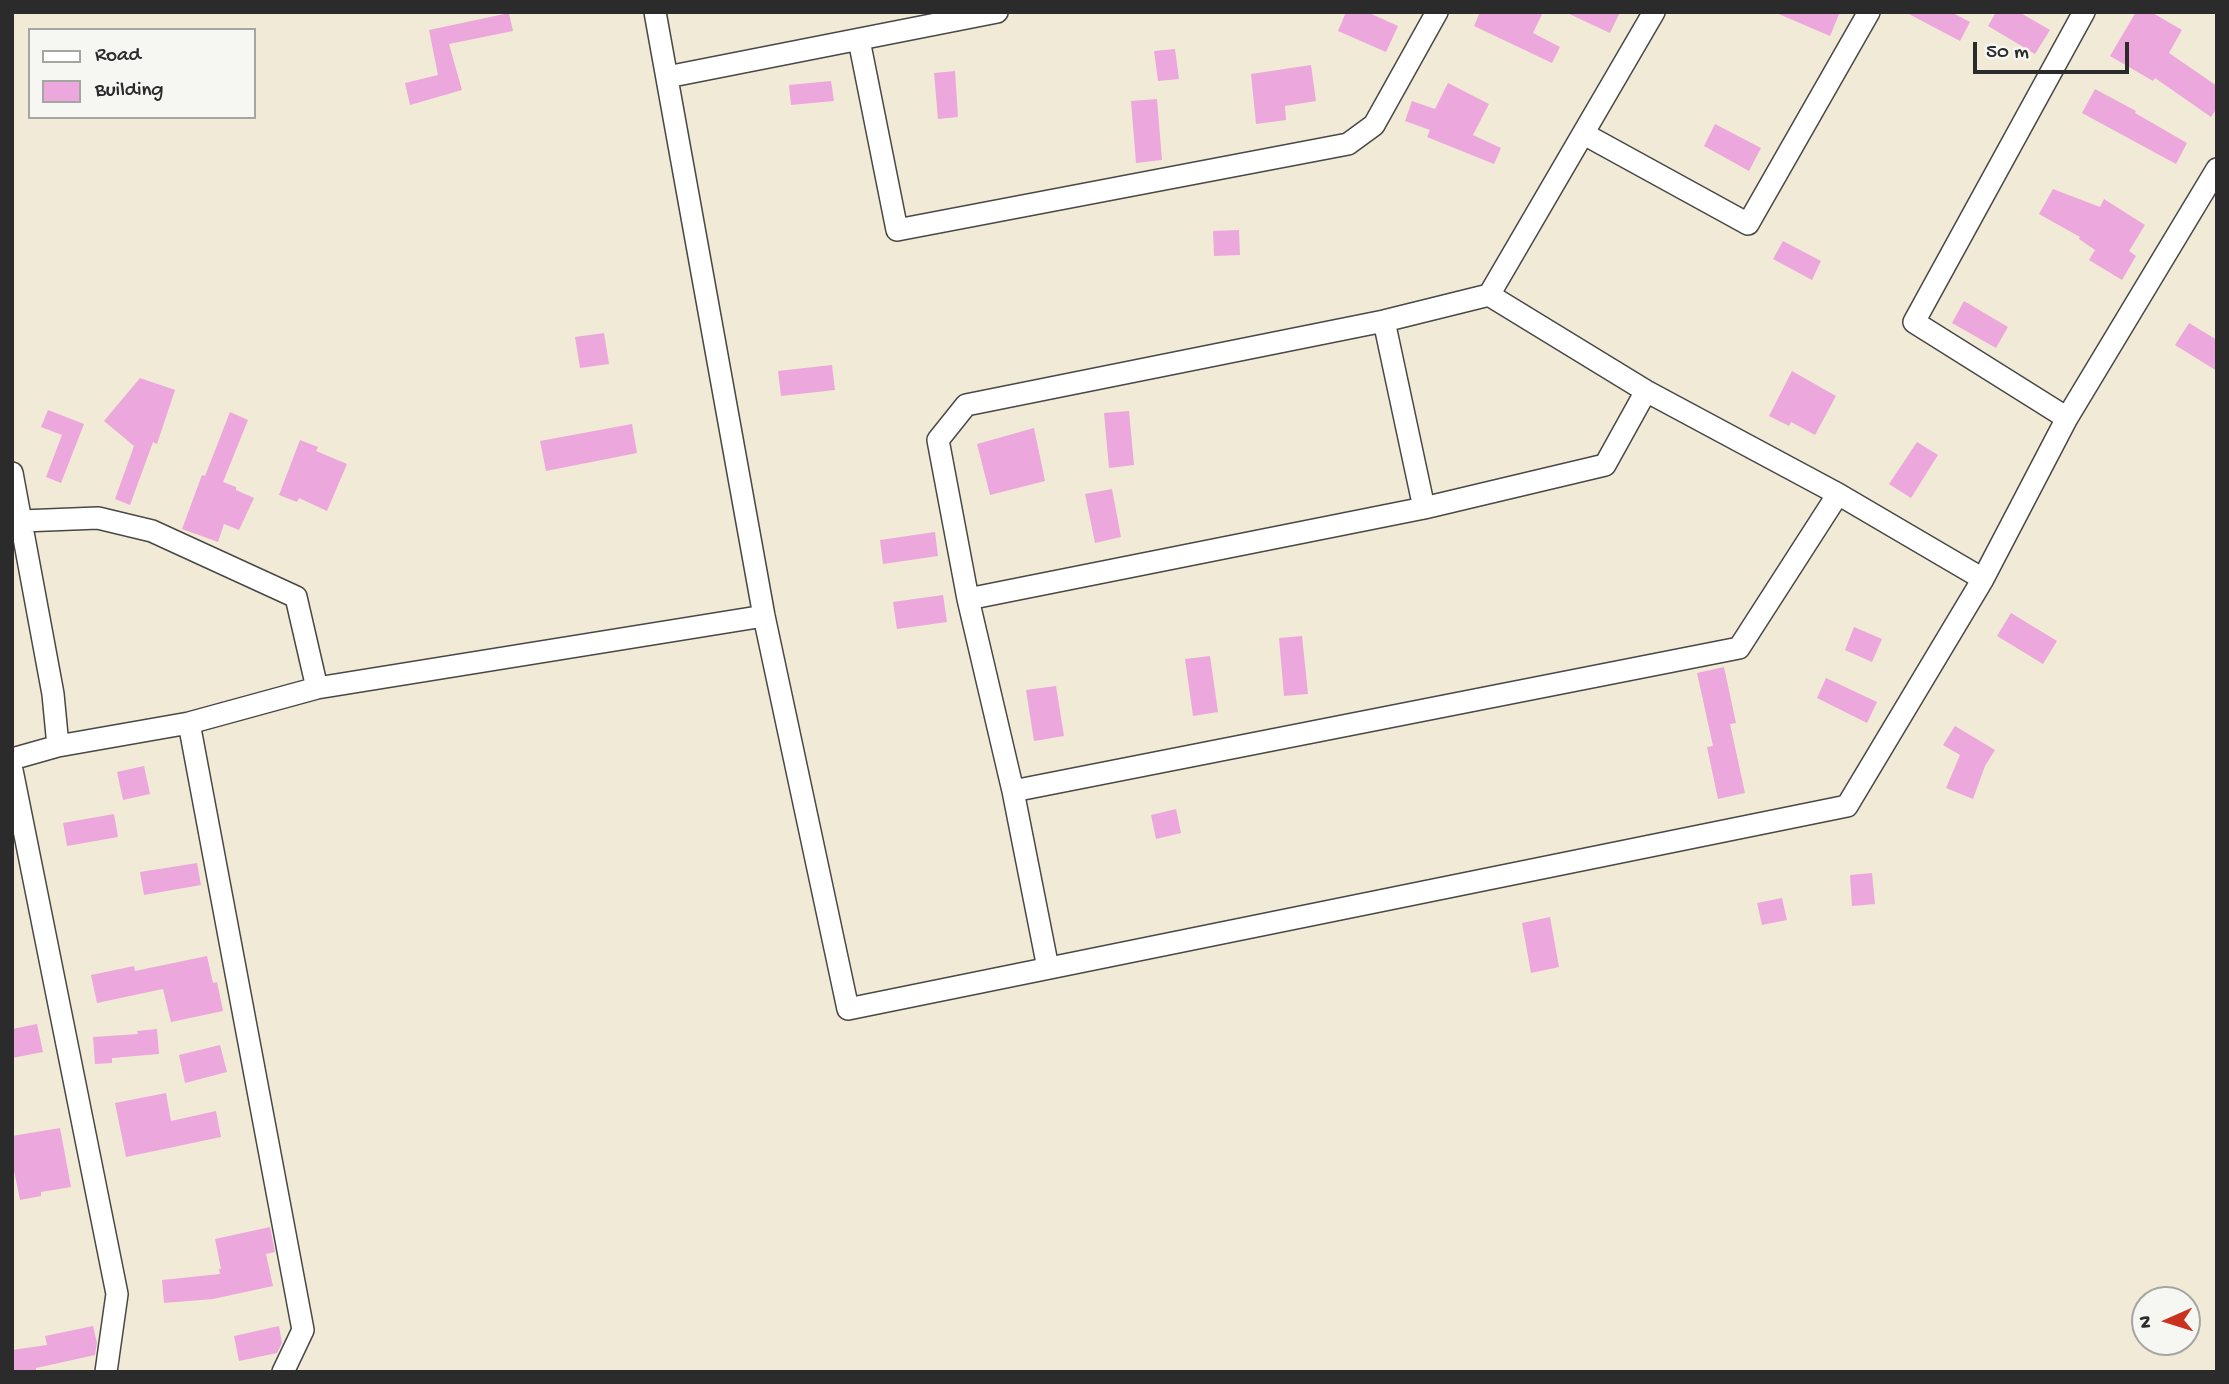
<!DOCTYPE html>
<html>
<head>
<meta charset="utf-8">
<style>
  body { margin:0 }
  #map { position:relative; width:2229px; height:1384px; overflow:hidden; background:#f1ead6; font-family:"Gochi Hand",sans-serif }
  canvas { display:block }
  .frame { position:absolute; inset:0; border:14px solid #2b2b2b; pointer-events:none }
  .legend { position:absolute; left:28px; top:28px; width:228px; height:91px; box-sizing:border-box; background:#f6f6f2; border:2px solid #a5a5a2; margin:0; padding:9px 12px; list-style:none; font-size:21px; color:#2b2b2b }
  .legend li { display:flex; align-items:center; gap:14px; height:35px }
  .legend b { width:35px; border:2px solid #a5a5a2 }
  .north { position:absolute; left:2131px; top:1286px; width:70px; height:70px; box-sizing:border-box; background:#f6f6f2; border:2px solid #a5a5a2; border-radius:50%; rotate:267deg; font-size:19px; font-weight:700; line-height:28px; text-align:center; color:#2b2b2b }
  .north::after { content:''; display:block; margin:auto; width:24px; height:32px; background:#c8321e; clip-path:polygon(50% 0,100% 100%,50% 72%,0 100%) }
  .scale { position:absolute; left:1973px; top:42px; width:156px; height:32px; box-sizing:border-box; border:4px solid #2b2b2b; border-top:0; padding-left:9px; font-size:21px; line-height:24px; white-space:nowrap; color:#2b2b2b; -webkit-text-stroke:5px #f6f6f2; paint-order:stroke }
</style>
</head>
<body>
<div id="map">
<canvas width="2229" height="1384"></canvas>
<div class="frame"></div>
<ul class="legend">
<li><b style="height:9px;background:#fff"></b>Road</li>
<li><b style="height:19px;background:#eca8dc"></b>Building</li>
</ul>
<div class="north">N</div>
<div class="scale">50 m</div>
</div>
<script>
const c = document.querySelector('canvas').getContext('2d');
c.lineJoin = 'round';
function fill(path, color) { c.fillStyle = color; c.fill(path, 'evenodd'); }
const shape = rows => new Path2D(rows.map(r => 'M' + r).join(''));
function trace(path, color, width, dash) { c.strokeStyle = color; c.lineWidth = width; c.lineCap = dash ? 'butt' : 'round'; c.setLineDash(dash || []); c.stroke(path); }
const building = shape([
  [1346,12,1367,12,1398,26,1386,52,1338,31],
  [1480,12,1543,12,1533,33,1560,47,1552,63,1474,26],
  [1565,12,1620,12,1610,33],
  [1774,12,1840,12,1830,36],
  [1905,12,1951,12,1970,22,1960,41],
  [1996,12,2019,12,2050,30,2035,54,1988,26],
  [2136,12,2151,12,2182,30,2169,53,2217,86,2217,108,2211,117,2155,78,2153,81,2110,56],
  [509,13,513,31,449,44,462,90,410,105,405,83,438,75,429,30],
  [1175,49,1179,79,1158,81,1154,51],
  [1311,65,1316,101,1285,106,1286,120,1256,124,1251,74],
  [955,71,958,117,938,119,934,73],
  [831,81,834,101,791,105,789,85],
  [1448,83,1489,104,1473,135,1501,148,1494,164,1427,137,1430,130,1405,121,1412,101,1435,109],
  [2095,89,2136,111,2135,113,2187,143,2176,164,2082,113],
  [1157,99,1162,160,1136,163,1131,101],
  [1715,124,1761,148,1749,171,1704,146],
  [2053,189,2100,207,2104,199,2145,225,2129,251,2136,256,2122,280,2089,260,2095,250,2079,239,2080,237,2039,214],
  [1239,230,1240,255,1214,256,1213,231],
  [1783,241,1821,261,1812,280,1773,259],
  [1964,301,2008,327,1996,348,1952,323],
  [2189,323,2217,340,2217,371,2175,345],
  [604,333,609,364,580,368,575,337],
  [832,365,835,390,781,396,778,371],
  [1792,371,1836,396,1815,435,1791,422,1789,426,1769,416],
  [140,378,175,390,157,444,153,442,130,505,115,499,134,446,104,421],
  [48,410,84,424,61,483,46,477,62,435,41,427],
  [1129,411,1134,465,1109,468,1104,413],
  [230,412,248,420,223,482,236,487,236,490,254,498,239,530,224,524,218,542,182,529,202,475,205,476],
  [632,424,637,453,546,471,540,441],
  [1034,428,1045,481,990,495,977,444],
  [300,440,318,447,316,451,347,464,327,511,299,498,297,502,279,495],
  [1917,442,1938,455,1911,498,1889,484],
  [1112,489,1121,537,1095,543,1085,494],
  [935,532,938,556,883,564,880,540],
  [943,595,947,622,897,629,893,602],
  [2011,613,2057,641,2043,664,1997,636],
  [1854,627,1882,639,1872,662,1845,650],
  [1302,636,1308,694,1284,696,1279,638],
  [1210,656,1218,712,1193,716,1185,659],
  [1724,667,1736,723,1730,724,1745,793,1718,799,1707,747,1713,746,1697,673],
  [1826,678,1877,702,1867,723,1817,698],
  [1056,686,1064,736,1034,741,1026,690],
  [1955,726,1995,750,1985,766,1973,799,1946,788,1960,755,1943,745],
  [144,766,150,794,123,800,117,772],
  [1176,809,1181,833,1156,839,1151,815],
  [114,814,118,837,67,846,63,823],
  [197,863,201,885,144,895,140,872],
  [1872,873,1875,904,1852,906,1850,875],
  [1782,898,1787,920,1762,925,1757,903],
  [1550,917,1559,967,1531,973,1522,923],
  [207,956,213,983,217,982,223,1011,171,1022,163,989,97,1003,91,975,134,966,135,971],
  [37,1024,43,1052,12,1058,12,1029],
  [157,1029,159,1054,112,1058,112,1063,95,1064,93,1037,138,1034,137,1031],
  [220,1045,227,1072,185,1083,179,1055],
  [166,1093,171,1121,216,1111,221,1137,126,1157,115,1103],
  [60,1128,71,1187,41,1192,41,1196,20,1200,12,1161,12,1136],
  [270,1227,275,1252,266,1254,273,1286,213,1299,164,1303,162,1280,220,1274,219,1269,221,1269,215,1239],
  [93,1326,97,1343,95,1355,36,1368,36,1372,12,1372,12,1350,47,1345,45,1336],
  [279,1326,282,1343,277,1353,239,1361,234,1336]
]);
const street = shape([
  [655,12,764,616,848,1009,1847,806,1983,579,2067,418,2217,169],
  [859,40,897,230,1348,144,1374,125,1437,12],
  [667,77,997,12],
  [1584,134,1748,224,1869,12],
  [1489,295,1646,391,1838,494,1983,579],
  [1384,321,1424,508],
  [2067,418,1914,322,2084,12],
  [12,473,53,694,58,746],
  [22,521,98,518,152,531,296,597,317,688],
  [968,599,1424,508,1605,465,1646,391],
  [189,723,303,1330,283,1372],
  [12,759,58,746,189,723,317,688,764,616],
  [12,770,117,1294,106,1372],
  [1013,791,1739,648,1838,494],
  [1048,968,1013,791,968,599,938,440,966,405,1384,321,1489,295,1654,12]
]);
fill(building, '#eca8dc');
trace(street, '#494845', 24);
trace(street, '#fff', 21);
</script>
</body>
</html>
